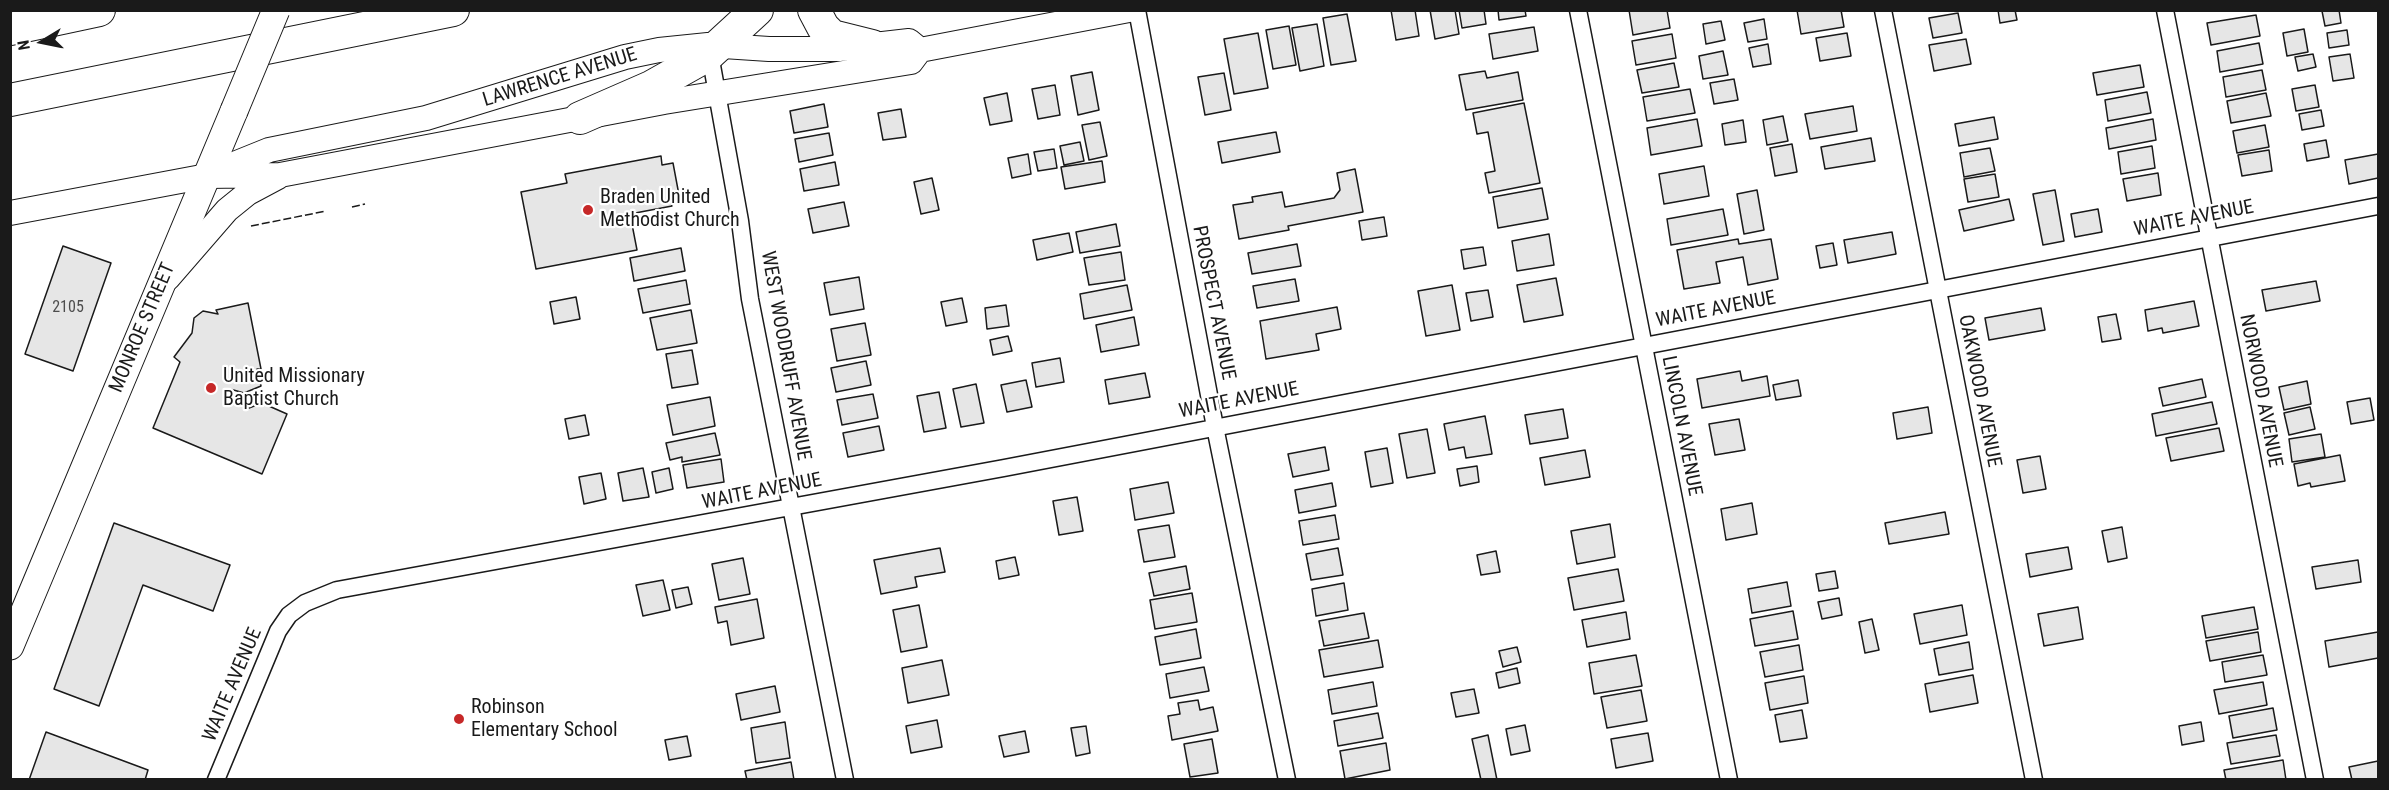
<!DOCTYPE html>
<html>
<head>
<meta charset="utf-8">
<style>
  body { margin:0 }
  #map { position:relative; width:2389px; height:790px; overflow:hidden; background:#fff; font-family:"Roboto Condensed",sans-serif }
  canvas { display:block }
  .frame { position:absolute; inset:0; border:12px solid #1a1a1a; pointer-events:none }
  .north { position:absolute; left:12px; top:12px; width:60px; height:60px; -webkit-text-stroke:4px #fff; paint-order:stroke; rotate:260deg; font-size:16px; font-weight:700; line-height:24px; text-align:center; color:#1a1a1a }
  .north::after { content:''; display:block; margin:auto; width:21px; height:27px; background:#1a1a1a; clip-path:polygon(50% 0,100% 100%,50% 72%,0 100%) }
</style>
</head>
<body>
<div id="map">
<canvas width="2389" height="790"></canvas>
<div class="frame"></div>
<div class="north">N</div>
</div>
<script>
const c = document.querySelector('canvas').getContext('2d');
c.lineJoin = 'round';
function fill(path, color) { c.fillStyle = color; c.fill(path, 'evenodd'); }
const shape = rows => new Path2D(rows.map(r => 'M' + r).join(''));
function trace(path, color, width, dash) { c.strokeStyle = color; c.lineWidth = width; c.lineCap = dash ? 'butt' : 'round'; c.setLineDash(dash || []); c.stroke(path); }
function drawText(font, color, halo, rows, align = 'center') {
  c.font = font + ' "Roboto Condensed",sans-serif'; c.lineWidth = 4.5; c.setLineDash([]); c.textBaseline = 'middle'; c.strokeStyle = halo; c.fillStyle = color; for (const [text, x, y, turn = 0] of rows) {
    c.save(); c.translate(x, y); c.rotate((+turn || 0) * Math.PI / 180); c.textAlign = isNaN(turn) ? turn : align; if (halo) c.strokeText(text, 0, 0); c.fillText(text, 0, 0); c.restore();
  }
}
const building = shape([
  [1391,10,1415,10,1419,36,1396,40,1391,10],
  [1430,10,1455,10,1459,34,1435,39,1430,10],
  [1459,10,1484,10,1486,24,1462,28,1459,10],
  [1498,10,1525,10,1526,16,1499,20,1498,10],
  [1629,10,1667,10,1670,28,1633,35,1629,10],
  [1797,10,1841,10,1844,27,1801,34,1797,10],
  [1998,10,2015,10,2017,20,2000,23,1998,10],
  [2339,10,2341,23,2325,26,2322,11,2339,10],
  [1958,13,1962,33,1933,38,1929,18,1958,13],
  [1347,14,1356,61,1331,65,1323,18,1347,14],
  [2256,15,2260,36,2211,45,2207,23,2256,15],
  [1764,19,1767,39,1748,42,1744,23,1764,19],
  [1721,21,1725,40,1706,44,1703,24,1721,21],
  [1317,24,1324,66,1300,71,1292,28,1317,24],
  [1289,26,1296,65,1273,69,1266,30,1289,26],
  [1534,27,1538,51,1493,59,1489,34,1534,27],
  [2304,29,2308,52,2287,56,2283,33,2304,29],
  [2347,30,2349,45,2329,48,2327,33,2347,30],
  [1258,33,1268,88,1234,94,1224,39,1258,33],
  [1847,33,1851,56,1820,61,1816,38,1847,33],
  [1672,34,1676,58,1636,65,1632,41,1672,34],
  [1966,39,1971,64,1934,71,1929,45,1966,39],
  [2259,43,2263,64,2220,72,2217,51,2259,43],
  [1768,44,1771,64,1753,67,1749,48,1768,44],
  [1723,51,1728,75,1703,79,1699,56,1723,51],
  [2313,54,2316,67,2298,71,2295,57,2313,54],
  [2350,54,2354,78,2333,81,2329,57,2350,54],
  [1674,63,1679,87,1642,93,1637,70,1674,63],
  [2140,65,2144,87,2097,95,2093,73,2140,65],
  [2262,70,2266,90,2226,97,2223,77,2262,70],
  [1485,71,1487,78,1518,72,1523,100,1466,110,1459,75,1485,71],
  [1092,72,1099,110,1078,115,1071,76,1092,72],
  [1224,73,1231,110,1205,115,1198,77,1224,73],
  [1734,79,1738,100,1714,104,1710,83,1734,79],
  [1055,85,1060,115,1038,119,1032,89,1055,85],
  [2315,85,2319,107,2296,111,2292,89,2315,85],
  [1690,89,1695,113,1647,121,1643,97,1690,89],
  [2147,92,2151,113,2108,121,2105,100,2147,92],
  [1007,93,1012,121,990,125,984,98,1007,93],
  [2266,93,2271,116,2231,123,2227,101,2266,93],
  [1524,103,1540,183,1489,193,1485,173,1495,171,1488,132,1477,134,1473,113,1524,103],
  [824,104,828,127,794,133,790,111,824,104],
  [1853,106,1857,131,1810,139,1805,114,1853,106],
  [901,109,906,137,883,140,878,113,901,109],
  [2321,110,2324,126,2302,130,2299,114,2321,110],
  [1783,116,1788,141,1767,145,1763,120,1783,116],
  [1994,117,1998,139,1959,146,1955,124,1994,117],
  [1697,119,1702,146,1651,155,1647,128,1697,119],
  [2153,119,2156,140,2109,149,2106,128,2153,119],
  [1743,120,1746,142,1725,145,1722,124,1743,120],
  [1100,122,1107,156,1089,160,1082,125,1100,122],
  [2265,125,2269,147,2237,153,2233,131,2265,125],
  [1276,132,1280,152,1222,163,1218,142,1276,132],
  [829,133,833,155,799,162,795,139,829,133],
  [1871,138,1875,161,1825,169,1821,147,1871,138],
  [2326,140,2329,157,2307,161,2304,144,2326,140],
  [1080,142,1084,161,1064,165,1060,146,1080,142],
  [1792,144,1797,172,1775,176,1770,148,1792,144],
  [2152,146,2155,168,2121,174,2118,152,2152,146],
  [1990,148,1995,171,1964,177,1960,153,1990,148],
  [1054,149,1057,168,1038,171,1034,152,1054,149],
  [2269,150,2272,171,2242,176,2238,155,2269,150],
  [1028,154,1031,174,1012,178,1008,158,1028,154],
  [2378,154,2378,178,2349,184,2345,160,2378,154],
  [661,156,662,165,673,163,679,195,670,197,672,206,630,214,637,250,536,269,521,192,567,183,565,174,661,156],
  [1102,161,1105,182,1065,189,1061,167,1102,161],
  [835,162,839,185,804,191,800,169,835,162],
  [1704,166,1709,196,1664,204,1659,174,1704,166],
  [1355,169,1363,212,1288,226,1289,230,1239,239,1233,205,1253,202,1252,197,1282,192,1285,207,1334,198,1340,190,1337,173,1355,169],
  [2158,173,2161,195,2127,201,2123,179,2158,173],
  [1995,174,1999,197,1968,202,1964,179,1995,174],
  [932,178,939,210,921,214,914,182,932,178],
  [1542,188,1548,219,1498,228,1493,197,1542,188],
  [1757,190,1764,230,1744,234,1737,194,1757,190],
  [2055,190,2064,241,2043,245,2033,194,2055,190],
  [2009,199,2014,220,1964,231,1959,210,2009,199],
  [844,202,849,226,813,233,808,209,844,202],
  [1723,209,1728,235,1671,245,1667,219,1723,209],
  [2098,209,2102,232,2075,237,2071,214,2098,209],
  [1384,217,1387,236,1362,240,1359,221,1384,217],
  [1116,224,1120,246,1080,253,1076,232,1116,224],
  [1892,232,1896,254,1848,263,1844,240,1892,232],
  [1069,233,1073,252,1037,260,1033,240,1069,233],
  [1549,234,1554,265,1517,271,1512,241,1549,234],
  [1738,239,1739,244,1771,239,1778,279,1748,285,1743,257,1716,262,1720,283,1684,289,1677,250,1738,239],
  [1833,243,1837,265,1820,268,1816,246,1833,243],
  [1297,244,1301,266,1252,274,1248,253,1297,244],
  [63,246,111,263,73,371,25,354,63,246],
  [1483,247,1486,265,1464,269,1461,250,1483,247],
  [681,248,685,271,634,281,630,258,681,248],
  [1121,252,1125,280,1089,285,1084,258,1121,252],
  [859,277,864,309,830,315,824,283,859,277],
  [1556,278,1563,315,1524,322,1517,285,1556,278],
  [1295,279,1299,301,1257,308,1253,286,1295,279],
  [686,280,690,304,643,313,638,289,686,280],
  [2316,281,2320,301,2266,311,2262,290,2316,281],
  [1127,285,1132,310,1084,319,1080,294,1127,285],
  [1452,285,1460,330,1426,336,1418,291,1452,285],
  [1488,290,1493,317,1471,321,1466,293,1488,290],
  [576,297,580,319,554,324,550,302,576,297],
  [962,298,967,322,946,326,941,302,962,298],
  [2194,301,2199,326,2163,333,2162,328,2148,331,2145,310,2194,301],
  [248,303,261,369,257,369,261,386,244,393,230,389,231,402,249,408,262,403,287,414,262,474,153,428,180,362,174,357,192,333,194,318,203,311,218,314,216,310,248,303],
  [1006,305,1009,326,987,329,985,308,1006,305],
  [1337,307,1341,329,1316,334,1319,350,1266,359,1260,321,1337,307],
  [2041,308,2045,330,1989,340,1985,318,2041,308],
  [691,310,697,343,657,350,650,318,691,310],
  [2116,314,2121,339,2102,342,2098,317,2116,314],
  [1134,317,1139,345,1101,352,1096,325,1134,317],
  [865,323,871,355,837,361,831,329,865,323],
  [1008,336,1012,351,993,355,990,340,1008,336],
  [692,350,698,384,672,388,666,354,692,350],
  [1060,358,1064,382,1036,387,1032,363,1060,358],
  [866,361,871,385,836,392,831,368,866,361],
  [1740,371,1742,381,1767,376,1770,396,1702,408,1697,379,1740,371],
  [1145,373,1150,397,1109,404,1105,380,1145,373],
  [2202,379,2206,397,2163,406,2159,388,2202,379],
  [1026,380,1032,407,1007,412,1001,385,1026,380],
  [1798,380,1801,396,1776,400,1773,385,1798,380],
  [2307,381,2311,404,2284,410,2279,387,2307,381],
  [976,384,984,423,961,427,953,389,976,384],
  [939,392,946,428,924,432,917,396,939,392],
  [873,394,878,418,842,425,837,400,873,394],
  [710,397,715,426,673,435,667,405,710,397],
  [2370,398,2374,420,2351,424,2347,402,2370,398],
  [2212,402,2217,424,2156,436,2152,414,2212,402],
  [1928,407,1932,433,1897,439,1893,413,1928,407],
  [2310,407,2315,429,2289,435,2284,413,2310,407],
  [1563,409,1568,438,1530,444,1525,415,1563,409],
  [585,415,589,435,569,439,565,419,585,415],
  [1485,416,1492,454,1466,458,1464,447,1449,450,1444,424,1485,416],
  [1739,419,1745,450,1715,455,1709,424,1739,419],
  [879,426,884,450,848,457,843,433,879,426],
  [2219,428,2224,451,2171,461,2166,438,2219,428],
  [1427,429,1435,473,1407,478,1399,434,1427,429],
  [715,433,720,455,682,462,682,457,670,460,666,443,715,433],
  [2321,434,2325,457,2292,462,2289,439,2321,434],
  [1325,447,1329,470,1293,477,1288,454,1325,447],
  [1387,448,1393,483,1371,487,1365,452,1387,448],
  [1585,450,1590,477,1545,485,1540,458,1585,450],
  [2340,455,2345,481,2311,487,2310,483,2298,486,2294,464,2340,455],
  [2040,456,2046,489,2023,493,2017,460,2040,456],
  [721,459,724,482,687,488,683,465,721,459],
  [1477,466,1479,482,1460,486,1457,469,1477,466],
  [643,468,649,497,623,501,618,473,643,468],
  [669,468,673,489,656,493,652,472,669,468],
  [601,473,606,499,584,504,579,477,601,473],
  [1168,482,1174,513,1135,520,1130,489,1168,482],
  [1332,483,1336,506,1299,513,1295,490,1332,483],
  [1077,497,1083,531,1059,535,1053,501,1077,497],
  [1752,503,1757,534,1726,540,1721,509,1752,503],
  [1945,512,1949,534,1889,544,1885,523,1945,512],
  [1335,515,1339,539,1303,545,1299,521,1335,515],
  [114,523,230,565,213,611,143,585,99,706,54,689,114,523],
  [1610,524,1615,557,1577,564,1571,531,1610,524],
  [1169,525,1175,557,1144,562,1138,530,1169,525],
  [2122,527,2127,558,2108,562,2102,531,2122,527],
  [2068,547,2072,569,2030,577,2026,554,2068,547],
  [940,548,945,572,915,577,917,587,881,594,874,560,940,548],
  [1338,548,1343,575,1311,580,1306,554,1338,548],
  [1496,551,1500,572,1481,575,1477,555,1496,551],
  [1015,557,1019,575,999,579,996,561,1015,557],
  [743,558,750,594,719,600,712,564,743,558],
  [2358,560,2361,582,2316,589,2312,567,2358,560],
  [1186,566,1190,589,1154,596,1149,573,1186,566],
  [1618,569,1624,601,1574,610,1568,578,1618,569],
  [1835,571,1838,588,1819,591,1816,574,1835,571],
  [663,580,670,610,643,616,636,585,663,580],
  [1787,582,1791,606,1752,613,1748,589,1787,582],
  [1344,583,1348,610,1316,616,1312,589,1344,583],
  [688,587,692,604,676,608,672,590,688,587],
  [1192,593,1197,622,1155,629,1150,600,1192,593],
  [1839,598,1842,615,1822,619,1818,602,1839,598],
  [757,599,764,638,731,645,727,621,718,623,715,607,757,599],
  [919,605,927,647,901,652,893,610,919,605],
  [1962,605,1967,635,1920,644,1914,614,1962,605],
  [2078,607,2083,639,2044,646,2038,614,2078,607],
  [2254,607,2258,629,2206,638,2202,616,2254,607],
  [1793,611,1798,639,1755,646,1750,619,1793,611],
  [1626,612,1630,639,1587,647,1582,620,1626,612],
  [1364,613,1369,638,1324,646,1319,621,1364,613],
  [1872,619,1879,650,1865,653,1859,622,1872,619],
  [1196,629,1201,658,1160,665,1155,637,1196,629],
  [2258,632,2261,652,2210,661,2206,641,2258,632],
  [2378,632,2378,658,2329,667,2325,641,2378,632],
  [1378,640,1383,667,1324,677,1319,650,1378,640],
  [1969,642,1973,669,1939,675,1934,649,1969,642],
  [1799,645,1803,670,1765,677,1760,652,1799,645],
  [1517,647,1521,662,1503,667,1499,651,1517,647],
  [1636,655,1642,686,1594,694,1589,663,1636,655],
  [2263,655,2267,675,2225,682,2222,662,2263,655],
  [942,660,949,695,908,703,902,668,942,660],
  [1204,667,1209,691,1170,698,1166,674,1204,667],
  [1517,668,1520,683,1499,688,1496,673,1517,668],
  [1973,675,1978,703,1930,712,1925,684,1973,675],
  [1804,676,1808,703,1770,710,1765,683,1804,676],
  [1373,682,1377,706,1332,714,1328,690,1373,682],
  [2263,682,2267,705,2219,714,2214,690,2263,682],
  [775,686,780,712,741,720,736,694,775,686],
  [1474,689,1479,713,1456,717,1451,693,1474,689],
  [1641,690,1647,721,1607,728,1601,697,1641,690],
  [1198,700,1200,710,1213,707,1218,731,1172,740,1168,716,1180,714,1178,703,1198,700],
  [2273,708,2277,730,2233,738,2229,716,2273,708],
  [1802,710,1807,738,1780,742,1775,715,1802,710],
  [1378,713,1383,738,1338,746,1334,721,1378,713],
  [937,720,942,747,911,753,906,726,937,720],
  [785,722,790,758,756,763,751,728,785,722],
  [2201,722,2204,741,2182,745,2179,726,2201,722],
  [1525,725,1530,751,1511,755,1506,729,1525,725],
  [1086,726,1090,753,1076,756,1071,728,1086,726],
  [1025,731,1029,752,1004,757,999,736,1025,731],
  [46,732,148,770,145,780,29,780,46,732],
  [1648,733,1653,761,1616,768,1611,739,1648,733],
  [1488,735,1497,780,1481,780,1472,739,1488,735],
  [2276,735,2280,756,2231,764,2227,743,2276,735],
  [687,736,691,756,669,760,665,740,687,736],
  [1212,739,1218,773,1190,777,1184,744,1212,739],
  [1386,743,1390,770,1345,779,1340,751,1386,743],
  [2283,760,2286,780,2226,780,2224,770,2283,760],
  [2378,761,2378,780,2352,780,2349,767,2378,761],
  [791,762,794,780,747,780,745,771,791,762]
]);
const street = shape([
  [1137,10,1215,427,1287,780],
  [1578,10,1729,780],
  [1883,10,2034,780],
  [2165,10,2315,780],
  [709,49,740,221,750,299,845,780],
  [216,780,278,631,289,615,305,603,337,590,1004,468,2378,206]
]);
const secondary = shape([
  [217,171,269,150,426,118,625,57,659,50,708,45,769,49,839,49,909,41,920,50],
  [10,213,207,176,280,175,664,102,911,62,920,50,1129,10],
  [168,278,227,210,248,193,278,177]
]);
const primary = shape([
  [10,646,234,111]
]);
const highway = shape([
  [814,10,823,27,832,36,872,46],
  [10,29,99,10],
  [10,100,453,10],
  [580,118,651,87,708,55,757,10]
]);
const primaryBridge = shape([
  [234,111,276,10]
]);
const fence = shape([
  [352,207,365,204],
  [251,226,326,211]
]);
const markers = [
  [588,210,6,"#c62828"],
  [211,388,6,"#c62828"],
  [459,719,6,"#c62828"]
];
const numberNames = [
  ["2105",68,308]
];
const streetNames = [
  ["LAWRENCE AVENUE",560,78,-17],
  ["WAITE AVENUE",2194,219,-11],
  ["PROSPECT AVENUE",1213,303,79],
  ["WAITE AVENUE",1716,310,-11],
  ["MONROE STREET",143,328,-67],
  ["WEST WOODRUFF AVENUE",785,356,80],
  ["OAKWOOD AVENUE",1979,391,79],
  ["NORWOOD AVENUE",2260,391,79],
  ["WAITE AVENUE",1239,401,-11],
  ["LINCOLN AVENUE",1681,426,79],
  ["WAITE AVENUE",762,492,-11],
  ["WAITE AVENUE",233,685,-67]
];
const poiNames = [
  ["Braden United",600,198],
  ["Methodist Church",600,221],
  ["United Missionary",223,377],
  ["Baptist Church",223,400],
  ["Robinson",471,708],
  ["Elementary School",471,731]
];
fill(building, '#e6e6e6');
trace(building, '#1a1a1a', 1.5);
trace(street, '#1a1a1a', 19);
trace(secondary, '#1a1a1a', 26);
trace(primary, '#1a1a1a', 29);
trace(highway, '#1a1a1a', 34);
trace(street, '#fff', 16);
trace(secondary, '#fff', 24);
trace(primary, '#fff', 27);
trace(highway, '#fff', 32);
trace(primaryBridge, '#1a1a1a', 29, []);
trace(primaryBridge, '#fff', 27);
trace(fence, '#1a1a1a', 1.5, [8, 3]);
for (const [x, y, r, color] of markers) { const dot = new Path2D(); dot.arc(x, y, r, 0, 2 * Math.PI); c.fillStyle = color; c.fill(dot); trace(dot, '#fff', 2); }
drawText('16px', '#4d4d4d', null, numberNames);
drawText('20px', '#1a1a1a', '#fff', streetNames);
drawText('20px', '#1a1a1a', '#fff', poiNames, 'left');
</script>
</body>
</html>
